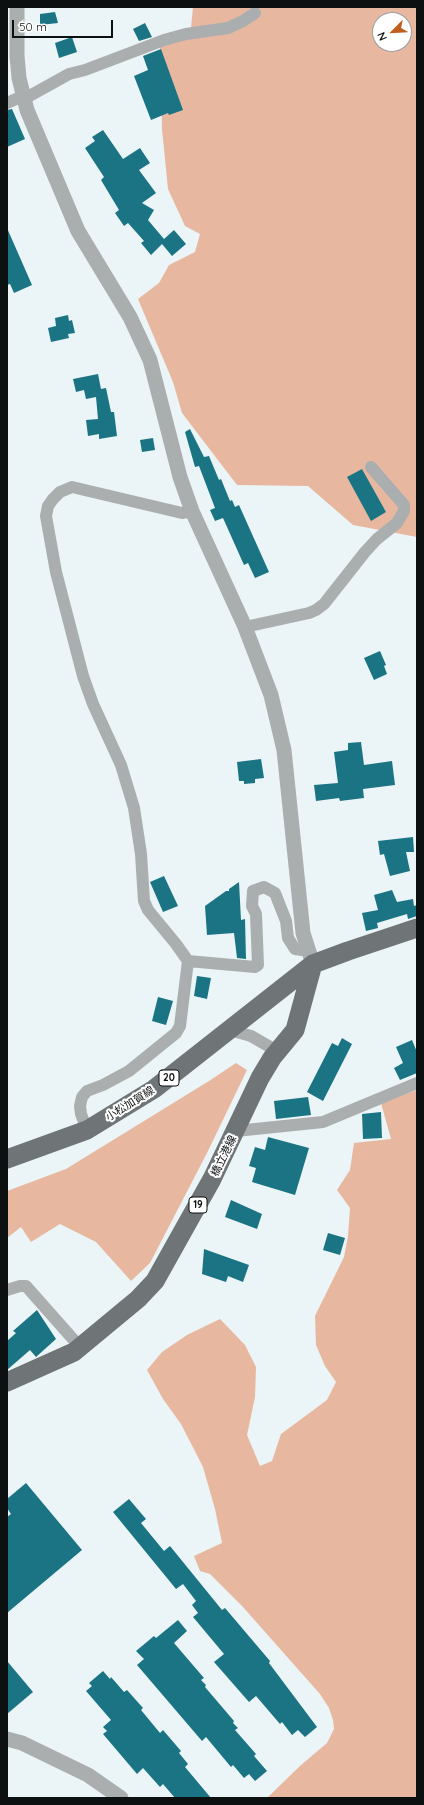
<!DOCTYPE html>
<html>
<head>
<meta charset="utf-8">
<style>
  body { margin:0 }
  #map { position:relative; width:424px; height:1805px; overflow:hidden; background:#ebf4f6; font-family:Quicksand,sans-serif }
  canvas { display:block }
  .frame { position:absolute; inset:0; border:8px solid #0d1011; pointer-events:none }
  .north { position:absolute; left:372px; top:12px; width:40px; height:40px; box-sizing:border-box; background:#fff; border:1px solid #9e9fa0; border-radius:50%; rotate:246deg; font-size:11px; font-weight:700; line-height:16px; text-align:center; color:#0d1011 }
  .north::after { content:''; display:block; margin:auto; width:14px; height:18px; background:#bf5e1d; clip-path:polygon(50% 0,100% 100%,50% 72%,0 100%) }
  .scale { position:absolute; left:12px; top:20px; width:101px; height:18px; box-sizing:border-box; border:2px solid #0d1011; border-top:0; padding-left:5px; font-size:12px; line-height:14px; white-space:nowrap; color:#0d1011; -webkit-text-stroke:3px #fff; paint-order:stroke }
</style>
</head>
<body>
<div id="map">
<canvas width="424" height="1805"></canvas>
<div class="frame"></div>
<div class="north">N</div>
<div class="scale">50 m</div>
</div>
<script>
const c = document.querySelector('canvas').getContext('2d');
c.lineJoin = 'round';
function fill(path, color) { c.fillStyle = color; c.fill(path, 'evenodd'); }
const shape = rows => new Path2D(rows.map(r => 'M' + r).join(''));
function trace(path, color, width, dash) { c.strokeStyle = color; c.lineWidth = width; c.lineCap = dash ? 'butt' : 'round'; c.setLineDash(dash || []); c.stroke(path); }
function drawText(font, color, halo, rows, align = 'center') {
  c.font = font + ' Quicksand,"Noto Sans JP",sans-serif'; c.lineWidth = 4; c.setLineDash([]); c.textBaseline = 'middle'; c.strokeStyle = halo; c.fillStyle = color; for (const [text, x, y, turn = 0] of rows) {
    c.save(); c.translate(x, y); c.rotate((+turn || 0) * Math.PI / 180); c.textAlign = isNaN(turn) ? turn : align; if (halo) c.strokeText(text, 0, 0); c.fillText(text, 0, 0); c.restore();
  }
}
const green = shape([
  [193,7,417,7,417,537,353,525,308,486,237,485,182,413,173,382,138,299,159,283,169,265,195,252,200,234,185,226,168,189,162,129,160,45,190,38],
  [380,20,404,20,404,44,380,44],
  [236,1063,247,1070,207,1153,150,1263,131,1281,96,1242,60,1224,31,1242,21,1227,7,1238,7,1191,66,1169,209,1081],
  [417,1090,417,1798,267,1798,301,1765,327,1743,334,1729,333,1720,329,1708,320,1694,242,1606,210,1574,200,1571,194,1556,222,1543,215,1509,203,1467,181,1424,163,1399,147,1370,162,1352,187,1335,220,1319,245,1345,256,1367,255,1397,247,1435,260,1466,272,1461,281,1434,327,1400,336,1382,325,1366,316,1345,315,1316,344,1257,348,1236,350,1208,337,1190,350,1170,354,1143,391,1139,381,1103]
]);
const building = shape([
  [55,12,58,23,40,25,40,14],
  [145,23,152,37,139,41,133,29],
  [72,37,77,52,59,58,55,43],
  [161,49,183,110,169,115,168,113,151,120,134,76,148,70,143,56],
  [12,109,25,139,7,147,7,110],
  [103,130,123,159,140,148,150,163,139,170,156,193,142,203,154,210,148,220,164,239,174,230,186,244,172,256,162,244,151,255,141,243,144,241,128,223,124,226,115,213,119,210,101,180,104,177,85,148,95,141,92,137],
  [7,228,32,285,14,293,10,284,7,285],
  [68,315,69,321,72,320,75,333,68,334,69,338,51,342,48,328,56,326,55,318],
  [98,374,101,389,106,388,111,412,114,412,117,436,99,439,99,434,88,436,86,420,98,419,96,397,86,399,84,390,76,392,73,379],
  [190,429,204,457,209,456,219,480,221,479,230,501,232,500,235,507,239,505,269,572,255,578,248,563,244,565,223,518,215,521,210,510,215,508,199,466,195,467,185,432],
  [153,438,155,450,142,452,140,440],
  [362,469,386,512,371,521,347,477],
  [380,651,386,665,384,666,387,674,374,680,364,658],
  [361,742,364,765,392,761,395,785,363,789,364,798,340,801,339,798,316,801,314,785,338,783,334,752,348,750,348,743],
  [261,759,264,778,255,779,255,783,244,784,244,781,239,781,237,762],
  [413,837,414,852,406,852,410,871,390,876,384,854,380,855,378,841],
  [164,876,178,906,163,912,150,882],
  [239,882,241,920,245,919,246,959,237,958,234,933,207,935,205,906,226,891,229,891,229,889],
  [392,890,397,902,413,899,414,906,417,905,417,916,408,919,407,914,377,923,378,928,366,931,362,913,378,910,374,895],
  [197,976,211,978,207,999,194,996],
  [158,997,173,1001,166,1025,152,1021],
  [342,1038,352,1044,323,1101,307,1092,332,1043,338,1046],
  [412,1040,417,1052,417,1073,400,1080,394,1068,403,1063,396,1047],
  [308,1097,311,1115,276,1119,274,1101],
  [381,1112,382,1138,363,1139,362,1114],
  [268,1137,309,1148,295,1195,252,1182,256,1168,249,1166,255,1147,265,1150],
  [231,1200,262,1214,257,1229,225,1217],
  [328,1233,345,1238,340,1255,323,1250],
  [204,1249,249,1265,243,1282,228,1276,226,1282,202,1274],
  [37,1310,56,1339,36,1357,30,1350,7,1370,7,1341,16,1333,13,1331],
  [26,1483,82,1550,7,1613,7,1517,11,1514,7,1508,7,1499],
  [129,1499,146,1519,141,1523,164,1551,170,1546,222,1610,225,1608,270,1661,269,1663,317,1727,305,1737,298,1730,292,1735,282,1722,280,1724,256,1696,249,1702,214,1662,224,1654,193,1617,198,1613,192,1605,196,1601,183,1584,176,1589,113,1512],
  [178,1620,187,1631,174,1643,204,1678,201,1680,206,1685,205,1687,234,1721,233,1723,238,1728,235,1730,256,1754,254,1756,267,1771,255,1781,249,1774,244,1778,233,1765,231,1767,206,1737,202,1741,137,1665,144,1659,136,1651,154,1636,156,1638],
  [7,1661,33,1692,7,1714],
  [103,1671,110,1679,111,1677,124,1692,127,1690,143,1708,141,1710,160,1733,163,1730,181,1751,179,1753,188,1764,185,1767,211,1798,175,1798,163,1784,160,1787,143,1768,137,1774,103,1734,107,1731,103,1727,111,1720,86,1691,92,1686,89,1683]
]);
const minor = shape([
  [24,99,69,74,85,70,164,40,186,34,228,28,243,21,255,13],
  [7,103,23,96],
  [245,627,309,613,316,610,324,604,365,552,377,539,397,523,404,511,404,505,371,467],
  [188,961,255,967,258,965,256,914,252,906,253,891,264,887,275,893,286,921,288,938,295,949,309,951],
  [230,1030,251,1036,270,1047,272,1058],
  [87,1130,81,1114,80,1106,82,1097,87,1091,103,1085,129,1071,176,1033,180,1026,188,961,176,944,148,910,144,901,141,854,134,808,121,765,93,704,83,676,56,572,46,516,48,506,53,499,60,492,72,487,182,513,192,511],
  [236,1131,323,1122,417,1083],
  [7,1290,20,1286,26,1286,80,1347]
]);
const tertiary = shape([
  [17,7,17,56,19,78,27,110,78,231,130,317,150,360,180,477,192,511,245,627,271,695,284,750,303,933,313,964],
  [7,1739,22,1743,88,1775,121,1798]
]);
const primary = shape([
  [7,1159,87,1130,154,1089,313,964,348,951,417,928],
  [7,1382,74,1352,138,1299,155,1281,212,1179,260,1078,272,1058,295,1030,313,964]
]);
const shields = [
  [169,1078,20],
  [198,1205,18]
];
const shieldNames = [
  ["20",169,1078],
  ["19",198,1205]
];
const streetNames = [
  ["小松加賀線",130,1104,-32],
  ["橋立港線",224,1156,-64]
];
fill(green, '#e7b89f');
fill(building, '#1b7484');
trace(minor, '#aaaeaf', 12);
trace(tertiary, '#aaaeaf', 15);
trace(primary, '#6f7577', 19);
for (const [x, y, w] of shields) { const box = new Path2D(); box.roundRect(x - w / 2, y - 8, w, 16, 3); c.fillStyle = '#fff'; c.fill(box); trace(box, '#0d1011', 1); }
drawText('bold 10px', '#0d1011', null, shieldNames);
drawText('11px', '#0d1011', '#fff', streetNames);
</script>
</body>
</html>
